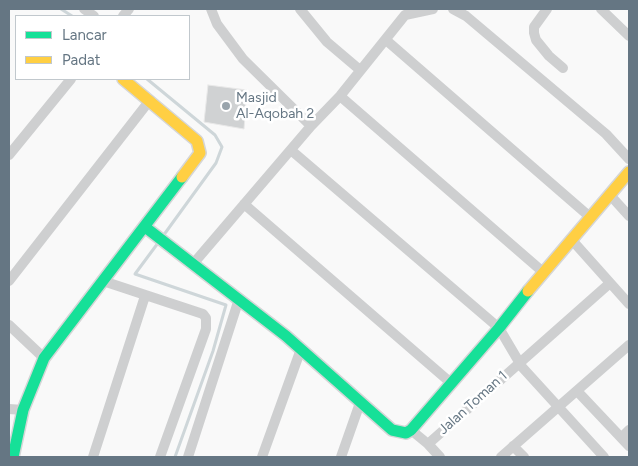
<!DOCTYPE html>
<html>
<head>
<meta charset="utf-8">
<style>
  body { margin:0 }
  #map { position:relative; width:638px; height:466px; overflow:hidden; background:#f9f9f9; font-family:Figtree,sans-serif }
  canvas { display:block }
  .frame { position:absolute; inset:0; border:10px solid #657683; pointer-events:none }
  .legend { position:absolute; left:15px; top:15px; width:175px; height:65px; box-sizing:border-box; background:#fff; border:1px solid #c1c8cd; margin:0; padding:6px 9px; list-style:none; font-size:15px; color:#657683 }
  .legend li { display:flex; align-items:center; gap:10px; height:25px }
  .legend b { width:25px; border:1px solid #c1c8cd }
</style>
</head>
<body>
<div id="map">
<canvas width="638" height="466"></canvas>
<div class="frame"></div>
<ul class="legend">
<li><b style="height:6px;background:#16e098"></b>Lancar</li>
<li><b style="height:6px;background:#ffcf43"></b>Padat</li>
</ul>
</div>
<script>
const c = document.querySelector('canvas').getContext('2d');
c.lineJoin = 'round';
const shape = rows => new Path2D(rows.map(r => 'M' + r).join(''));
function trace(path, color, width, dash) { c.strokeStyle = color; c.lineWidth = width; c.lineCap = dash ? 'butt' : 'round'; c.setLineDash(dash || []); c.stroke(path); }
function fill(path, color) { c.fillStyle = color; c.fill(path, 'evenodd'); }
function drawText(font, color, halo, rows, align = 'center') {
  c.font = font + ' Figtree,sans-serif'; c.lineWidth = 5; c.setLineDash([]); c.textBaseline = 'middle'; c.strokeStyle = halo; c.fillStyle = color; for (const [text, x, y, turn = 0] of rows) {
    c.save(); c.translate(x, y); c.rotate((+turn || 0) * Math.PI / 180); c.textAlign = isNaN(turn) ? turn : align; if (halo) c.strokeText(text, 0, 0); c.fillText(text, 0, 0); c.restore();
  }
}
const stream = shape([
  [61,9,72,16],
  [147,79,215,135,222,147,216,163,163,236],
  [158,243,135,274,226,305,213,351,175,457]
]);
const building = shape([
  [208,85,247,90,244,129,204,122,208,85]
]);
const street = shape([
  [84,9,94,16],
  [211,9,217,24,243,59,311,126],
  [300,9,327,42,360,70],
  [453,9,466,16,606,134,629,159],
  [547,9,534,27,534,33,536,40,549,56,563,68],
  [601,9,629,36],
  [123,16,129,9],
  [386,40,590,217],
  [340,96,543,272],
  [292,151,499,328,522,367,604,457],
  [9,155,71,79],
  [610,195,629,216],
  [244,204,451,383],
  [571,239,629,304],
  [193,264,311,126,340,96,405,15,433,9],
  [9,281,150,100],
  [103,281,203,314,206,318,206,329,160,457],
  [9,325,44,358],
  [578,392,629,446],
  [9,409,23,410],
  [411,430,428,444,440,457],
  [622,437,629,430],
  [428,444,610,283],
  [513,446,524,457],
  [93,457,145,296],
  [188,457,239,299],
  [262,457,301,349],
  [341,457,360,403],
  [501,457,629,345]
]);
const fast = shape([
  [145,227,286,336,392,430,406,433,411,430,499,328,528,291],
  [13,457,23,410,44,358,182,177]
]);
const slow = shape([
  [123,79,197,141,200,153,182,177],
  [528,291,629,172]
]);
const markers = [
  [226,106,5,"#99a4ac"]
];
const poiNames = [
  ["Masjid",236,98],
  ["Al-Aqobah 2",236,114]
];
const streetNames = [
  ["Jalan Toman 1",473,403,-42]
];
trace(stream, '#ced6d9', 3);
fill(building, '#d0d2d3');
trace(building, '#e8e8e8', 1);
trace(fast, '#d5d6d7', 14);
trace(slow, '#d5d6d7', 14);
trace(street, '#cecfd0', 10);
trace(fast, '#16e098', 11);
trace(slow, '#ffcf43', 11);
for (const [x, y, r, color] of markers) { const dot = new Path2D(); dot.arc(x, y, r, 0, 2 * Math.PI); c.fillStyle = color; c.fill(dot); trace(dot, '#fff', 2); }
drawText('14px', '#657683', '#fff', poiNames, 'left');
drawText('14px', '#657683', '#fff', streetNames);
</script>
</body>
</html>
